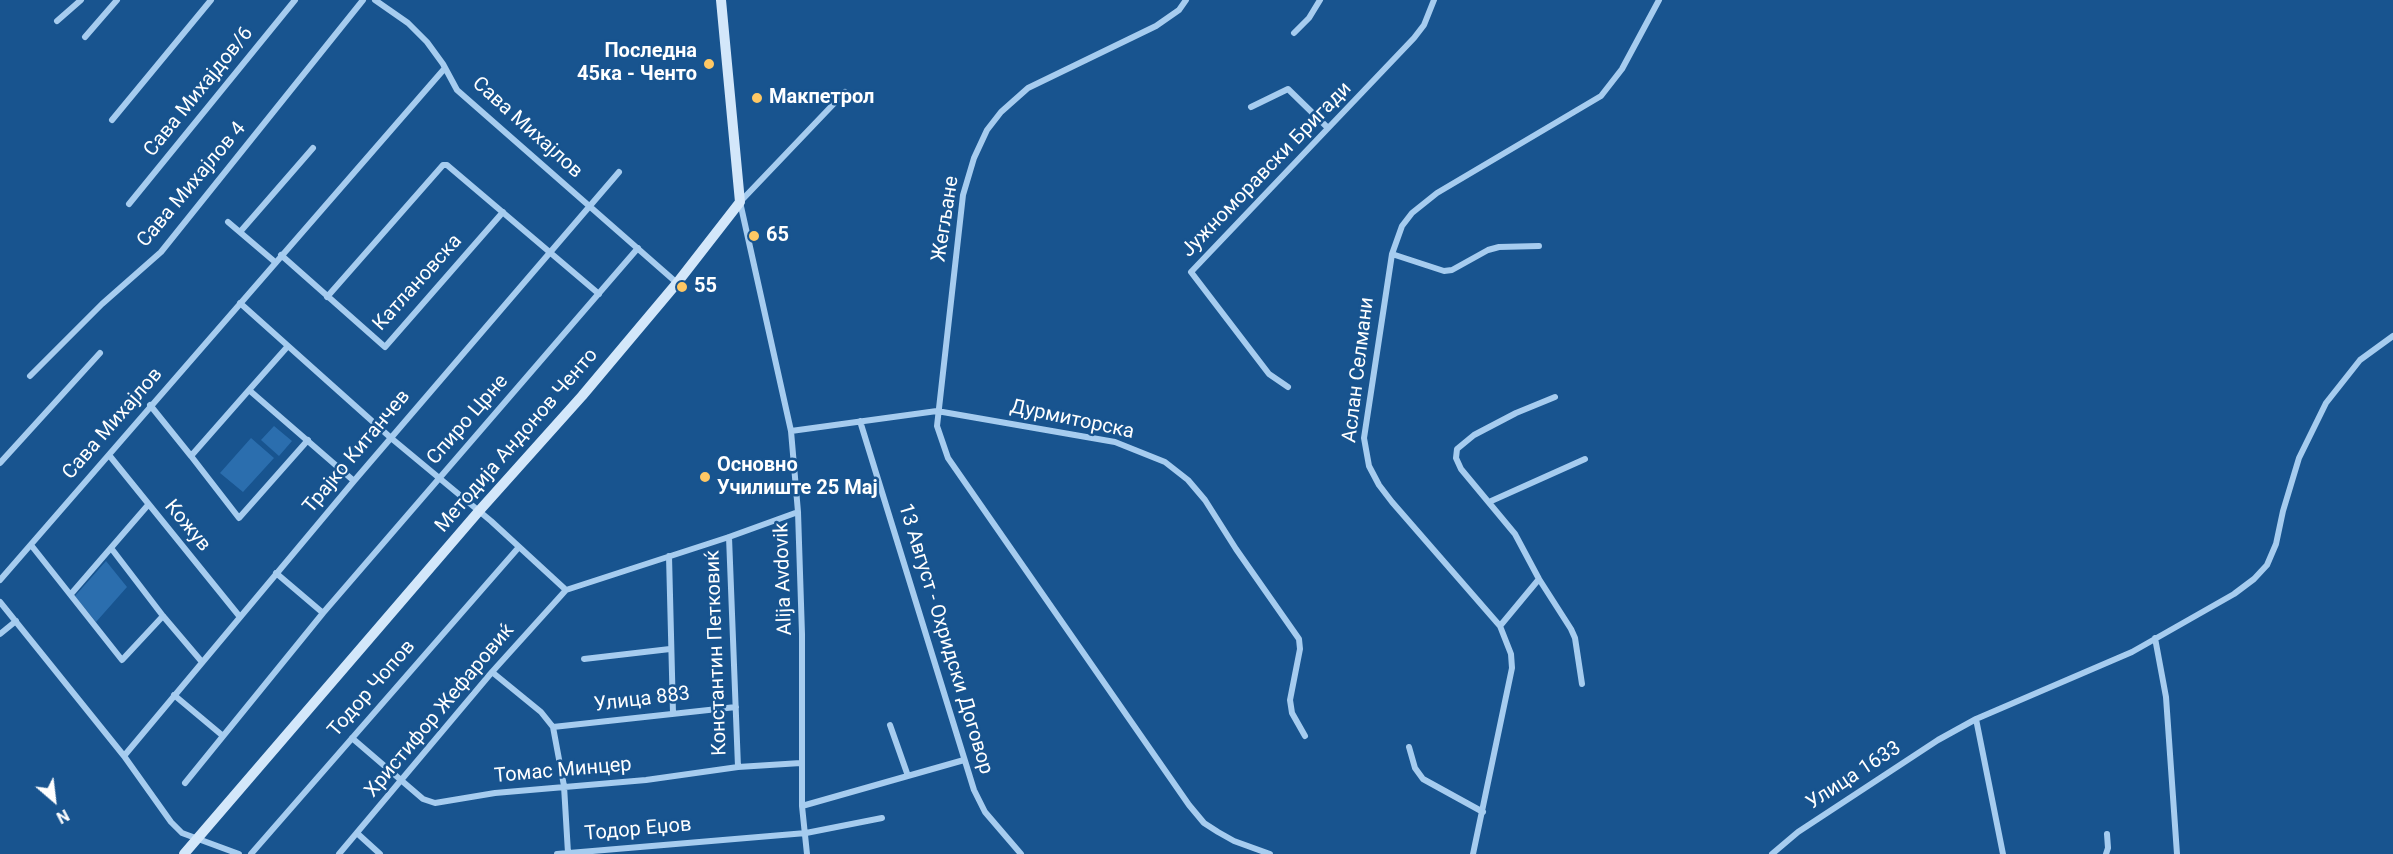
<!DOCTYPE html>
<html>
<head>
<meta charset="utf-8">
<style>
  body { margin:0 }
  #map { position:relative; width:2393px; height:854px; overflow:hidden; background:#18548f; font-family:Roboto,sans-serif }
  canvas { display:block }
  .north { position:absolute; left:24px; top:770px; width:60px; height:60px; -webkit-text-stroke:4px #18548f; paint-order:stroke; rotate:152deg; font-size:16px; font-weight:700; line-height:24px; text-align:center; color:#fff }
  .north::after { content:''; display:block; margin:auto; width:21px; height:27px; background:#fff; clip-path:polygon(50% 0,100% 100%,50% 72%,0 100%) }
</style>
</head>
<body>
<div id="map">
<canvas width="2393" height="854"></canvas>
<div class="north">N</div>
</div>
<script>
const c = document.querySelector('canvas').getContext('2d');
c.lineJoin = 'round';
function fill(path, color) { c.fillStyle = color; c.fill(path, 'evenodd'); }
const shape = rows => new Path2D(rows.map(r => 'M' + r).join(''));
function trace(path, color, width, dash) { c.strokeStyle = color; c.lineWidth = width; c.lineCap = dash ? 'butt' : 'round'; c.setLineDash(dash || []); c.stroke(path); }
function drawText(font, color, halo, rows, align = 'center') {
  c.font = font + ' Roboto,sans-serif'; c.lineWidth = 5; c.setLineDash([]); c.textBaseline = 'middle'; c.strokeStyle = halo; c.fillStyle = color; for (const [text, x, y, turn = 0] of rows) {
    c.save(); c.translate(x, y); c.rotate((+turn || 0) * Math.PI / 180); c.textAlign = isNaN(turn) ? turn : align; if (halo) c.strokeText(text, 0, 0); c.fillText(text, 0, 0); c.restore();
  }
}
const green = shape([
  [274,426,292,441,279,456,261,440],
  [251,438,274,458,243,492,220,473],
  [106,561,127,587,96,622,75,596]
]);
const street = shape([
  [375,0,408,23,427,42,443,64,457,90,677,283],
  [1186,0,1179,10,1156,26,1028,88,1001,112,987,130,974,158,963,195,937,426,948,458,1189,805,1204,823,1218,832,1234,841,1270,854],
  [57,21,81,0],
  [1294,33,1309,18,1320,0],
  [85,37,117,0],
  [1251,107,1288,89,1328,128],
  [112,120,211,0],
  [129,204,295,0],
  [228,222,275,262],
  [240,232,313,148],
  [1392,254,1444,271,1452,270,1488,250,1499,247,1539,246],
  [281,255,385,347,503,212],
  [327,297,443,165,447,165,599,294],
  [240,303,391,438,491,521,566,590],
  [30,376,102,304,161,252,363,0],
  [1288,387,1269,374,1191,272,1414,38,1424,25,1434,0],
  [249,390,288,346],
  [1555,397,1516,413,1474,435,1457,449,1456,458,1461,469,1515,534,1539,579,1571,629,1575,638,1582,684],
  [150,405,191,456,249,390,354,481],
  [860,421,974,790,985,812,1021,854],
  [791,431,937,411,1115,442,1165,462,1188,480,1205,500,1236,549,1299,639,1300,649,1290,700,1292,713,1305,736],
  [109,455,240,617],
  [191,456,239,518,308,440],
  [0,463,100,353],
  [1489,502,1585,459],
  [729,537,738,767],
  [31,545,122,660,163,616],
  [111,548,163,616,202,662],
  [669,556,673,713],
  [276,573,323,613],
  [0,580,445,68],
  [566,590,729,537,798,512],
  [71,594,148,505],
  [0,602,124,756,171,822,182,833,239,854],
  [1500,626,1539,579],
  [0,634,16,621],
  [2155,638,2166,697,2177,854],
  [584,659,670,649],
  [492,672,541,712,553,727,564,786,568,853],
  [174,695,223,736],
  [1976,719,2003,854],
  [890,725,908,776],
  [553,727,736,707],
  [352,738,423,799,435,803,495,793,646,780,738,767,801,763],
  [1409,747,1415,768,1423,779,1483,812],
  [124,756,354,481,619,172],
  [185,783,323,613,638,248],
  [802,806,964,760],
  [358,834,380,854],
  [251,854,519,547],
  [339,854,492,672,566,590],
  [557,854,806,833,882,818],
  [807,854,802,806,802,634,798,512,791,431,740,202,845,92],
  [1473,854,1512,668,1511,654,1500,626,1392,502,1379,485,1369,466,1364,438,1392,254,1402,226,1412,213,1437,193,1601,96,1622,69,1659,0],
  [1772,854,1798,832,1938,740,1976,719,2132,652,2234,594,2254,579,2267,565,2276,544,2283,511,2299,458,2326,403,2360,360,2393,336],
  [2106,854,2108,848,2107,834]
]);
const secondary = shape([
  [184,854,479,511,582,396,677,283,740,202,721,0]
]);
const markers = [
  [709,64,6,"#ffc864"],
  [757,98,6,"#ffc864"],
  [754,236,6,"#ffc864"],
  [682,287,6,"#ffc864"],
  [705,477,6,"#ffc864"]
];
const poiNames = [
  ["Последна",697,52,"right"],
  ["45ка - Ченто",697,75,"right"],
  ["Макпетрол",769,98],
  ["65",766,236],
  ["55",694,287],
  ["Основно",717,466],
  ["Училиште 25 Мај",717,489]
];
const streetNames = [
  ["Сава Михајдов/6",199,92,-51],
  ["Сава Михајлов",527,128,42],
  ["Јужноморавски Бригади",1267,170,-46],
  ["Сава Михајлов 4",192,185,-50],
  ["Жегљане",946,219,-81],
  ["Катлановска",418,283,-48],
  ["Аслан Селмани",1359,370,-83],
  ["Спиро Црне",468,420,-49],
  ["Дурмиторска",1072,420,12],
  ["Сава Михајлов",113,424,-49],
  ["Методија Андонов Ченто",517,441,-49],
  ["Трајко Китанчев",357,452,-50],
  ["Кожув",187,526,50],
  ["Alija Avdovik",784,579,-92],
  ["13 Август - Охридски Договор",945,639,73],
  ["Константин Петковиќ",717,653,-92],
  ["Тодор Чопов",372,689,-49],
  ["Улица 883",642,700,-7],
  ["Христифор Жефаровиќ",440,711,-50],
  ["Томас Минцер",563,771,-5],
  ["Улица 1633",1854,776,-33],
  ["Тодор Еџов",638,830,-5]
];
fill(green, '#2b6eae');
trace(street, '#a6ccef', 6);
trace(secondary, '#d3e7fa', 10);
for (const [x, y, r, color] of markers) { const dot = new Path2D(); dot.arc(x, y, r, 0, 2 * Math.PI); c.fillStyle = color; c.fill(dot); trace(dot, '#18548f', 2); }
drawText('bold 20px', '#fff', '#18548f', poiNames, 'left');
drawText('20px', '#fff', '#18548f', streetNames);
</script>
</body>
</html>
